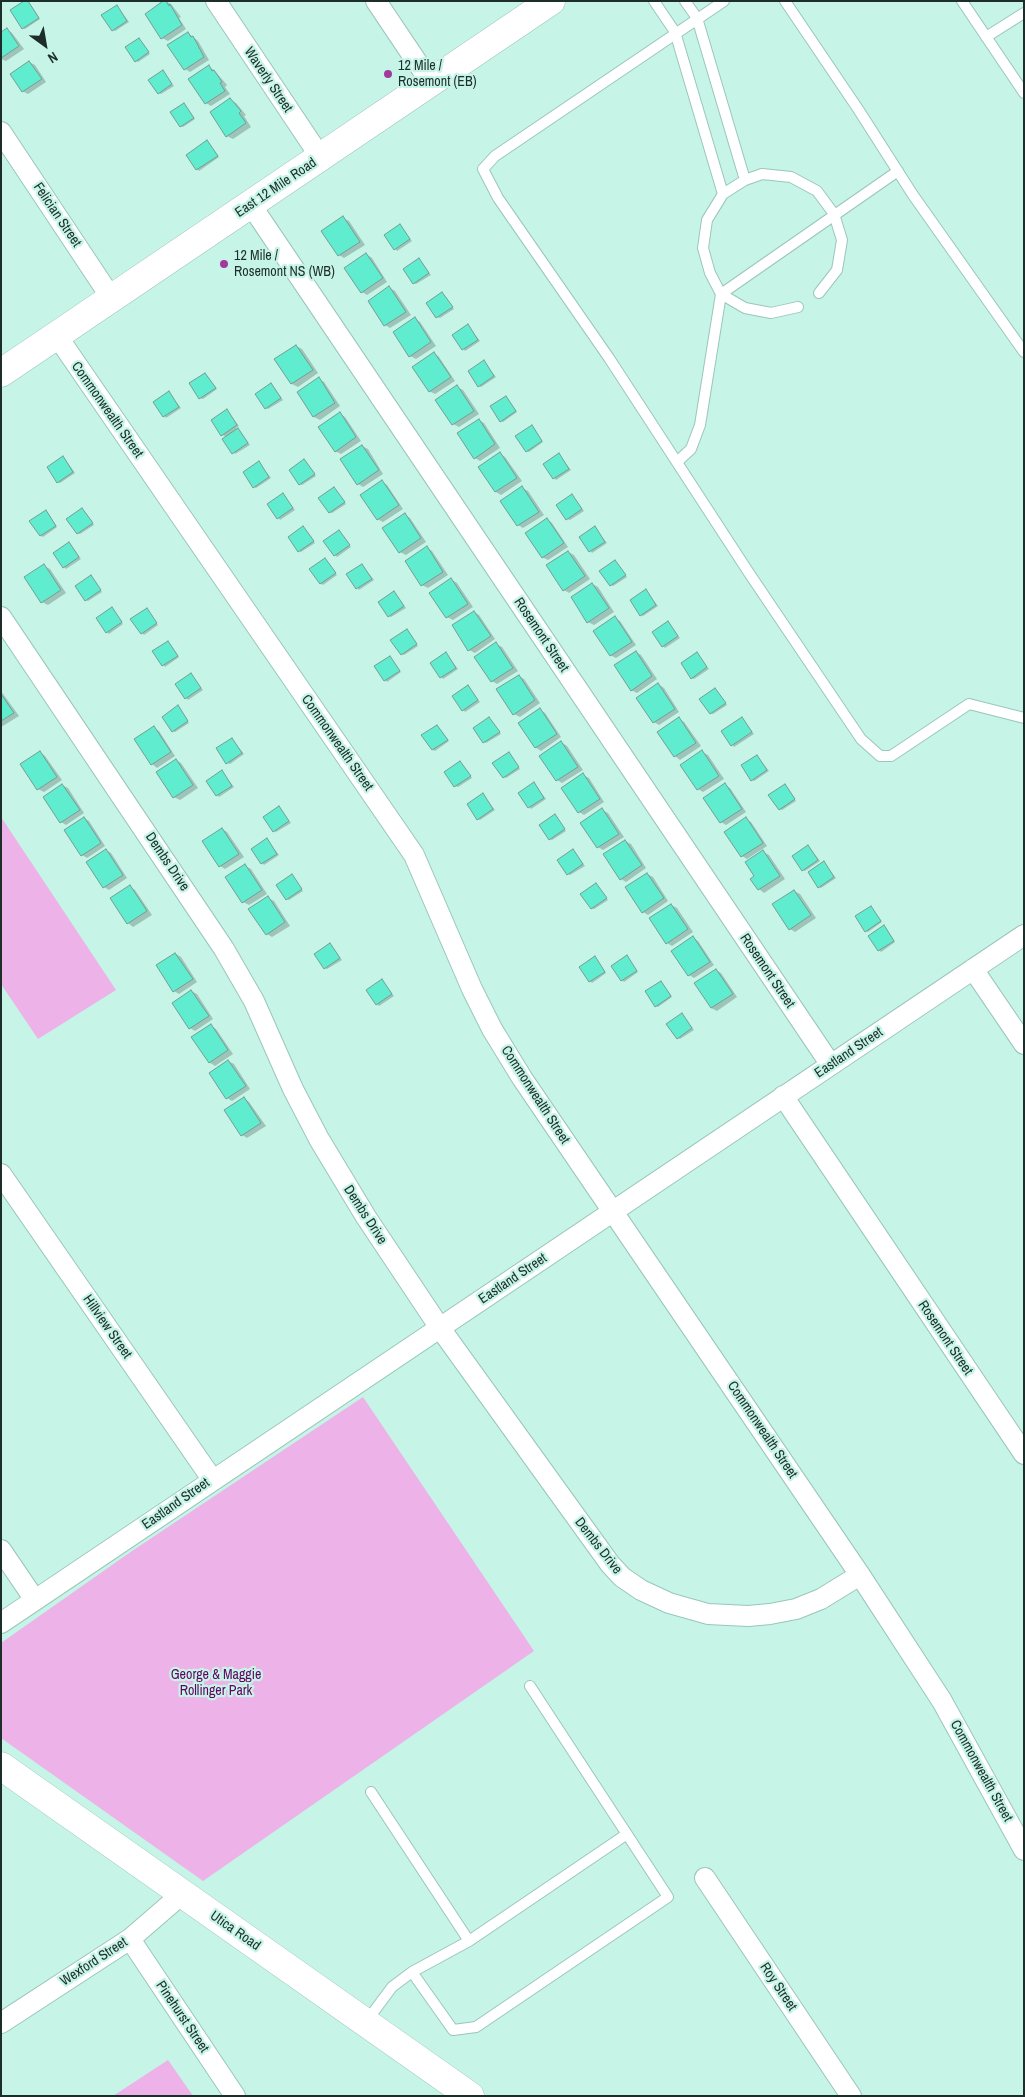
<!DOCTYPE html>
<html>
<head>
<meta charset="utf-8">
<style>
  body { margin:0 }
  #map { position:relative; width:1025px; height:2097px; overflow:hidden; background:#c6f4e7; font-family:"Archivo Narrow",sans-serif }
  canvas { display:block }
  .frame { position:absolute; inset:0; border:2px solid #1d2e2a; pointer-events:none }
  .north { position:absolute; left:20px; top:20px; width:50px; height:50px; -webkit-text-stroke:4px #c6f4e7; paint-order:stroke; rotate:148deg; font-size:14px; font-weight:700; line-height:20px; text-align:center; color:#1d2e2a }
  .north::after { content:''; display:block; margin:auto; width:18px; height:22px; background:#1d2e2a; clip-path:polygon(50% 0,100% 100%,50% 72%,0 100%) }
</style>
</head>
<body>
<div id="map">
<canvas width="1025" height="2097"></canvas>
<div class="frame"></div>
<div class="north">N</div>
</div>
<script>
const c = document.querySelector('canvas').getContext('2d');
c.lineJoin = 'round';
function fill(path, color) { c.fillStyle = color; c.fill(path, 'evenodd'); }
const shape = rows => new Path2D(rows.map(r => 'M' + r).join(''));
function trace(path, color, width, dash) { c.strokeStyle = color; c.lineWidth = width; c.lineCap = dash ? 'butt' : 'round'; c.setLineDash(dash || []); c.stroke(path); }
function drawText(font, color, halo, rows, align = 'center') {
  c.font = font + ' "Archivo Narrow",sans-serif'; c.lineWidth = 4.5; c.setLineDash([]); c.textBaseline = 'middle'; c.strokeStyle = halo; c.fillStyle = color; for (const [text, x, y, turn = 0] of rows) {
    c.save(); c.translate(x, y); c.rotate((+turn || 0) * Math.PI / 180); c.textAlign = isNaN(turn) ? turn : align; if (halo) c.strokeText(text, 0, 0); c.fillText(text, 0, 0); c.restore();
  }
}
const green = shape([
  [1,817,116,990,38,1039,1,984],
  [363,1397,534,1651,203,1881,1,1738,1,1643,132,1551],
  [168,2060,193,2096,113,2096]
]);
const shadow = shape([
  [165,1,171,4,181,17,179,18,186,29,168,41,162,38],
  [29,2,40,19,25,29,23,28],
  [117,6,129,22,115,31,113,30],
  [7,29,12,33,24,49,6,61,1,59,1,33],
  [188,33,198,41,209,60,190,72,185,69],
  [139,39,150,54,138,62,136,61],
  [29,62,35,65,46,82,28,94,22,91],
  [209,67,214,70,227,85,225,87,230,94,211,106,206,103],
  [163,72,174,86,161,94,159,93],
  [230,100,236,103,246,115,244,116,251,127,233,139,227,136],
  [184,105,195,119,183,127,181,126],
  [207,142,219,157,199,171,197,169],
  [343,218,349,221,365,245,344,258,339,255],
  [400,226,412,241,397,251,385,235],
  [366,254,372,258,387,282,367,295,362,292],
  [419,259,431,275,416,284,414,283],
  [390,288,395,291,411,315,390,328,385,325],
  [442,293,454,309,440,318,437,317],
  [415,319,420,322,436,346,416,359,410,356],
  [468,326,480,341,465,351,454,336],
  [296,346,302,349,318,373,298,387,292,384,276,360],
  [434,353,439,357,455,381,435,394,429,391],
  [484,362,496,377,481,387,479,386],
  [205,374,217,389,203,399,200,398],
  [319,379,324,382,340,406,320,420,314,417,298,393],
  [271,384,283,400,268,409,266,408],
  [457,387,463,390,479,414,459,427,453,424],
  [169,393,181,408,166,418,155,402],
  [506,397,517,412,503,422,501,421],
  [227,411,239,426,236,428,240,431,250,445,235,454,227,437,222,435],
  [340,414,345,417,361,441,341,454,335,451],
  [479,420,484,423,500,448,480,461,475,458],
  [534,428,543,442,529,452,527,451],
  [362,446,368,449,383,474,363,487,358,484],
  [500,454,505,457,522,481,501,495,496,492],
  [559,455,571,470,556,480,545,465],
  [65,459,75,473,60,483,58,482],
  [305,460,316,476,302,485,300,484],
  [259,463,271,478,256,488,254,487],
  [382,482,387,485,403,509,383,522,377,519],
  [334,488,346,504,332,513,329,512],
  [522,488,528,491,544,515,523,528,518,525],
  [283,495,295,510,280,520,269,504],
  [572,495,584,511,570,520,567,519],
  [82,509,94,525,80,534,77,533],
  [48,513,57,527,43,537,40,535],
  [405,515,410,518,426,542,406,555,400,552,384,528],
  [547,519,552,523,568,547,548,560,542,557],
  [304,527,315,543,301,552,299,551],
  [595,528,607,543,592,553,581,537],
  [340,532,351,547,337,557,335,555],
  [71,545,81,559,66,569,64,567],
  [427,548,432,551,448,575,428,588,422,585,406,561],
  [568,552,574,555,590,579,569,593,564,590],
  [325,560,337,575,323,585,320,583],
  [615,562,627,577,613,586,611,585],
  [362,565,374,580,359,590,348,575],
  [44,566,50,569,66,593,48,605,42,602,26,577],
  [93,578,102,592,88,601,86,600],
  [452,580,457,583,473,607,453,620,447,617],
  [592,584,598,587,614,612,594,625,588,622],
  [646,591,658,606,643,616,641,615],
  [394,592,406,608,391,617,389,616],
  [112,608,123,624,109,634,107,632],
  [147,609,158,625,144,635,142,633],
  [474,612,479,615,495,639,475,653,469,650],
  [615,618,620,621,636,645,616,658,610,655],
  [668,623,680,638,665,648,663,646],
  [407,630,418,646,404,655,402,654],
  [168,642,179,657,165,667,154,652],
  [496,644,502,647,518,671,497,684,492,681],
  [636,652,641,655,657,679,637,693,631,690],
  [446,654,458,669,443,679,432,664],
  [697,654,709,669,694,679,692,678],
  [390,657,401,672,387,682,385,680],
  [191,675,203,690,188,700,176,684],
  [519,676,524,679,540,703,520,717,514,714],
  [658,684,664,688,679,712,659,725,654,722],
  [468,687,480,702,465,712,454,696],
  [715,689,727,705,713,714,710,713],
  [1,691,19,716,1,727],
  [180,708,189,723,175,732,173,731],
  [540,710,545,713,561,737,541,751,535,747],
  [489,718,501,734,486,743,484,742],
  [742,718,754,734,734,747,723,731],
  [679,719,684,722,701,746,680,760,675,756],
  [437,726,449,741,435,751,432,749],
  [154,728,159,731,175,756,157,768,152,764],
  [232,739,244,754,230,764,227,763],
  [561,742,567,746,583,770,562,783,557,780],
  [40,752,45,756,62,780,44,792,38,789,22,764],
  [702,752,708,755,724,779,703,792,698,789],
  [509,753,520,769,506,778,504,777],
  [757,756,769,771,754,781,752,780],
  [176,760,181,763,198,788,180,800,174,797],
  [460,762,472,778,458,787,455,786],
  [222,772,234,787,219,797,207,782],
  [583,775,589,778,604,802,584,815,579,812],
  [534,784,546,799,531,809,519,794],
  [62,785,68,788,84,813,66,825,61,822],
  [725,785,730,788,746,812,726,825,721,822],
  [787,787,796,801,782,810,779,809],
  [483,795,495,810,480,820,478,819],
  [279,808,291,823,276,832,274,831],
  [602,810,608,813,624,837,603,850,598,847],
  [555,816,566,831,552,840,550,839],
  [84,818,89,821,105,846,87,858,82,855],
  [746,819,751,822,767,846,747,859,742,856],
  [222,829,227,832,244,857,225,869,220,866],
  [267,840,279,855,264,865,252,850],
  [625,841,631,844,646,868,626,882,621,879],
  [808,846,820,861,805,871,803,870],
  [106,850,111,853,127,878,109,890,104,887],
  [573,851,585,866,570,875,568,874],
  [763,852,769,855,785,879,764,893,759,889,752,879,756,876],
  [824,863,836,878,821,888,819,887],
  [245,866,251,869,267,894,249,905,243,902,227,878],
  [647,874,653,877,668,901,648,915,643,912],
  [292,876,303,891,289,900,287,899],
  [596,885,608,900,594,909,591,908],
  [130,887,135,890,152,915,133,927,128,923,112,899],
  [794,891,800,894,816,918,795,932,790,929],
  [268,898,274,901,290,926,272,937,267,934],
  [671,905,677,908,693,932,672,946,667,943],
  [871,907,882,922,868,932,866,931],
  [886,928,895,942,881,952,879,950],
  [693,938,698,941,714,965,694,978,689,975],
  [330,944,342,960,327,969,325,968],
  [176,954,181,957,197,982,179,994,174,991],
  [627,957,638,972,624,982,622,980],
  [595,958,606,973,592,983,590,981],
  [716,970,721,973,737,997,717,1011,711,1008],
  [382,981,394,996,379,1006,377,1004],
  [661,982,672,997,658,1007,656,1006],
  [191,991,197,994,213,1019,195,1031,190,1028],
  [682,1014,694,1030,680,1039,678,1038],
  [211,1026,216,1029,233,1054,215,1066,209,1062],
  [228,1061,234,1064,250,1089,232,1101,227,1098],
  [244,1098,249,1102,266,1126,247,1138,242,1135]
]);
const building = shape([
  [24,1,28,1,39,18,22,29,10,10,24,1],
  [163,1,166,1,169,6,170,4,182,25,161,39,145,14,163,1],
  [117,5,127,21,112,31,101,15,117,5],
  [7,28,19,46,1,58,1,32,7,28],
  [188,32,191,37,193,36,204,57,184,70,167,45,188,32],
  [139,38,149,52,135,62,125,47,139,38],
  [29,61,42,79,22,92,10,74,29,61],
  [209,65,212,71,214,70,222,82,220,83,225,91,205,104,188,79,209,65],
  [163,70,172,84,158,94,148,80,163,70],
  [230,98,241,111,239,113,246,123,226,137,210,112,230,98],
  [184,103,194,118,180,127,170,112,184,103],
  [207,140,218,156,196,170,186,155,207,140],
  [343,216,360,242,338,256,321,231,343,216],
  [400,224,410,239,394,250,384,235,400,224],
  [366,253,383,278,361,293,344,268,366,253],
  [419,258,429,273,413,284,403,269,419,258],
  [389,286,406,312,384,326,368,301,389,286],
  [442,292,453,307,436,318,426,303,442,292],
  [415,317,431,342,409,357,393,332,415,317],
  [468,324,478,340,462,350,452,335,468,324],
  [296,345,313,370,291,384,274,359,296,345],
  [434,352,451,377,429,392,412,367,434,352],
  [484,360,494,376,478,387,468,371,484,360],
  [205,373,216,388,199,399,189,383,205,373],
  [319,377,335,403,313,417,297,392,319,377],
  [271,383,281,398,265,409,255,394,271,383],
  [457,385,474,411,452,425,435,400,457,385],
  [169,391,179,407,163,417,153,402,169,391],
  [506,396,516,411,500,422,490,406,506,396],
  [227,409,237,425,221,436,211,420,227,409],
  [340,412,356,437,335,452,318,427,340,412],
  [479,419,495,444,474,459,457,433,479,419],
  [532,425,542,441,526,452,515,436,532,425],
  [238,428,248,443,232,454,222,439,238,428],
  [362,445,379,470,357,485,340,459,362,445],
  [500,452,517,478,495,492,478,467,500,452],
  [559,453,569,469,553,479,543,464,559,453],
  [63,456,73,472,57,483,47,467,63,456],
  [304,459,315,474,299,485,289,470,304,459],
  [259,461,269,477,253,488,243,472,259,461],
  [382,480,399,505,377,520,360,495,382,480],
  [522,486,539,512,517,526,500,501,522,486],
  [334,487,345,502,329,513,318,498,334,487],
  [283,493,293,508,277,519,267,504,283,493],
  [572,494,582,509,566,520,556,505,572,494],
  [82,508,93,523,77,534,66,519,82,508],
  [46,510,56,526,40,536,29,521,46,510],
  [405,513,421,538,399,553,382,528,405,513],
  [547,518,564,543,542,558,525,533,547,518],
  [303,526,314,541,298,552,288,537,303,526],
  [595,526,605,542,589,552,579,537,595,526],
  [339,530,350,545,334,556,323,541,339,530],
  [69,542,79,557,63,568,53,553,69,542],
  [427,546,443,572,421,586,405,561,427,546],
  [568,551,585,576,563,591,546,565,568,551],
  [325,558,336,573,320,584,309,569,325,558],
  [615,560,626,575,610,586,599,571,615,560],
  [44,564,61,590,41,603,24,577,44,564],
  [362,564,372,579,356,589,346,574,362,564],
  [91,575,101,590,85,601,75,586,91,575],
  [451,578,468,604,446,618,429,593,451,578],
  [592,583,609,608,587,623,571,597,592,583],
  [646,589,656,605,640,616,630,600,646,589],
  [394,591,404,606,388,617,378,602,394,591],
  [112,607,122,622,106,633,96,618,112,607],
  [147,608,157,623,141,634,130,619,147,608],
  [474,611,491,636,468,651,452,625,474,611],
  [615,616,632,642,610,656,593,631,615,616],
  [668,621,678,636,662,647,652,632,668,621],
  [407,629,417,644,401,655,390,640,407,629],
  [168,641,178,656,162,666,152,651,168,641],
  [496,642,513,668,491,682,474,657,496,642],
  [636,651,652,676,631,691,614,665,636,651],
  [446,652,456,668,440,678,430,663,446,652],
  [697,652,707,667,691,679,681,663,697,652],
  [390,656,400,671,384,681,374,666,390,656],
  [191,673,201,688,185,699,175,684,191,673],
  [519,675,535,700,513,715,496,689,519,675],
  [658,683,675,709,653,723,636,698,658,683],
  [468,685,478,700,462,711,452,696,468,685],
  [715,688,726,703,710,714,699,699,715,688],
  [1,694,14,713,1,721,1,694],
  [178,705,188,721,172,732,162,717,178,705],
  [540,708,557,734,535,748,518,723,540,708],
  [489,717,500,732,483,743,473,728,489,717],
  [679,717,696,743,674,757,657,732,679,717],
  [742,717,752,732,731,746,721,731,742,717],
  [437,725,448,740,432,750,421,735,437,725],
  [154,726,171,752,151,765,134,739,154,726],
  [232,738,242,753,226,764,216,748,232,738],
  [561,741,578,767,556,781,539,756,561,741],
  [702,750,719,776,697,790,680,765,702,750],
  [40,751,57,777,37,790,20,764,40,751],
  [509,752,519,767,503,778,492,763,509,752],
  [757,755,767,770,751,781,741,765,757,755],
  [176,759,193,785,173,798,156,772,176,759],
  [460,761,471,776,454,787,444,772,460,761],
  [222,770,232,786,216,796,206,781,222,770],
  [583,773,600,799,578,813,561,788,583,773],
  [534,782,544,798,528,808,518,793,534,782],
  [725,783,742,809,720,823,703,798,725,783],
  [62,784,80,810,60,823,43,797,62,784],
  [785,784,795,799,779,810,768,795,785,784],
  [483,793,493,809,477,820,467,804,483,793],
  [279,806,289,821,273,832,263,817,279,806],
  [602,808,619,834,597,848,580,823,602,808],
  [555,814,565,829,549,840,539,825,555,814],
  [84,817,101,843,81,856,64,830,84,817],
  [746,817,763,843,741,857,724,832,746,817],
  [222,828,239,854,219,867,202,841,222,828],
  [267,838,277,854,261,864,251,849,267,838],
  [625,840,642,865,620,880,603,854,625,840],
  [808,845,818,860,802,871,792,856,808,845],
  [106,849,123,875,103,888,86,862,106,849],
  [573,849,583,864,567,875,557,860,573,849],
  [763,850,780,876,758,890,750,879,754,876,745,862,763,850],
  [824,861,834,877,818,888,808,872,824,861],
  [245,864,262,890,242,903,225,877,245,864],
  [647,873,664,898,642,913,625,887,647,873],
  [292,874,302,889,286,900,276,885,292,874],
  [596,883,607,898,591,909,580,894,596,883],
  [130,885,147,911,127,924,110,898,130,885],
  [794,890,811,915,789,930,772,904,794,890],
  [268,896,285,922,266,935,248,909,268,896],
  [671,904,688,929,666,944,649,918,671,904],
  [871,906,881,921,865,932,855,916,871,906],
  [884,925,894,941,878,951,868,936,884,925],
  [693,936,710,962,688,976,671,951,693,936],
  [330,943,340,958,324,969,314,954,330,943],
  [175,953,193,979,173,992,156,965,175,953],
  [627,955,637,971,621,981,611,966,627,955],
  [595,956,605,972,589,982,579,967,595,956],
  [716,969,733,994,711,1008,694,983,716,969],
  [382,979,392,994,376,1005,366,990,382,979],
  [661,981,671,996,655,1007,645,991,661,981],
  [191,990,209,1016,189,1029,172,1003,191,990],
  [682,1013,692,1028,677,1039,666,1024,682,1013],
  [211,1024,228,1050,209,1063,191,1037,211,1024],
  [228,1060,246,1086,226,1099,209,1073,228,1060],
  [244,1097,261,1123,241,1136,224,1110,244,1097]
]);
const lane = shape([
  [654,1,675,32,723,194],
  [685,1,697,18,745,180],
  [724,1,495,156,483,169,498,198,609,358,749,573,861,739,880,756,891,756,969,704,1024,718],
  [785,1,858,109,913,195,1024,352],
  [962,1,1024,93],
  [986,37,1024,13],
  [798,307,771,313,745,308,721,294,710,273,703,248,707,220,723,194,745,180,762,174,791,177,817,191,834,214,842,240,837,270,819,293],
  [677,462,691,449,700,425,721,294,898,171],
  [469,1941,627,1834],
  [412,1972,453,2030,476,2027,668,1897,530,1686],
  [366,2022,392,1987,412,1972,469,1941,371,1792]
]);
const street = shape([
  [216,1,321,158],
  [376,1,431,83],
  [1,132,112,299],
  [251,205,831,1065],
  [57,336,414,855,472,989,492,1029,522,1078,860,1575,942,1701,1024,1850],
  [1,617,224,949,254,1001,293,1089,319,1139,366,1217,440,1328,610,1564,622,1577,641,1590,669,1603,708,1614,748,1616,770,1614,796,1609,821,1599,860,1575],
  [973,969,1024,1044],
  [783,1096,1024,1454],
  [1,1174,212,1479],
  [1,1550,35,1600],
  [1,1623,1024,935],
  [705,1878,851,2096],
  [130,1939,235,2096],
  [1,2023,130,1939,182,1894]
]);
const secondary = shape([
  [1,373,551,1],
  [1,1766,470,2096]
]);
const markers = [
  [388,74,5,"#a13a9d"],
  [224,264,5,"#a13a9d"]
];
const poiNames = [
  ["12 Mile /",398,66],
  ["Rosemont (EB)",398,82],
  ["12 Mile /",234,256],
  ["Rosemont NS (WB)",234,272]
];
const streetNames = [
  ["Waverly Street",268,80,56],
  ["East 12 Mile Road",276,188,-34],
  ["Felician Street",57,215,56],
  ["Commonwealth Street",107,410,55],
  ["Rosemont Street",541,635,56],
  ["Commonwealth Street",337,743,55],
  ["Dembs Drive",167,862,56],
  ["Rosemont Street",767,971,56],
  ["Eastland Street",849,1053,-34],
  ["Commonwealth Street",535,1095,57],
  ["Dembs Drive",365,1215,57],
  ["Eastland Street",513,1279,-34],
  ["Hillview Street",107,1327,55],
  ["Rosemont Street",945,1338,56],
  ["Commonwealth Street",762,1430,56],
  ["Eastland Street",176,1504,-35],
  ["Dembs Drive",598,1546,52],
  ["Commonwealth Street",981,1771,61],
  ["Utica Road",235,1931,35],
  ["Wexford Street",94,1962,-33],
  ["Roy Street",778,1987,56],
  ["Pinehurst Street",182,2017,56]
];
const parkNames = [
  ["George & Maggie",216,1675],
  ["Rollinger Park",216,1691]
];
fill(green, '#edb2e8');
fill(shadow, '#0003');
fill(building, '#60eccf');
trace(building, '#739e93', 1);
trace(lane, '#9ac6bb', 12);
trace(street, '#9ac6bb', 22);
trace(secondary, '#9ac6bb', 29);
trace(lane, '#fff', 10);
trace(street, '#fff', 20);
trace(secondary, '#fff', 28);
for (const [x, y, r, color] of markers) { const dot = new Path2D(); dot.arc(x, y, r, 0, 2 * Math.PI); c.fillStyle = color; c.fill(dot); trace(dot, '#c6f4e7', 2); }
drawText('14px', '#1d2e2a', '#c6f4e7', poiNames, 'left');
drawText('14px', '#1d2e2a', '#c6f4e7', streetNames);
drawText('14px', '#630261', '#c6f4e7', parkNames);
</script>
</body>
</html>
